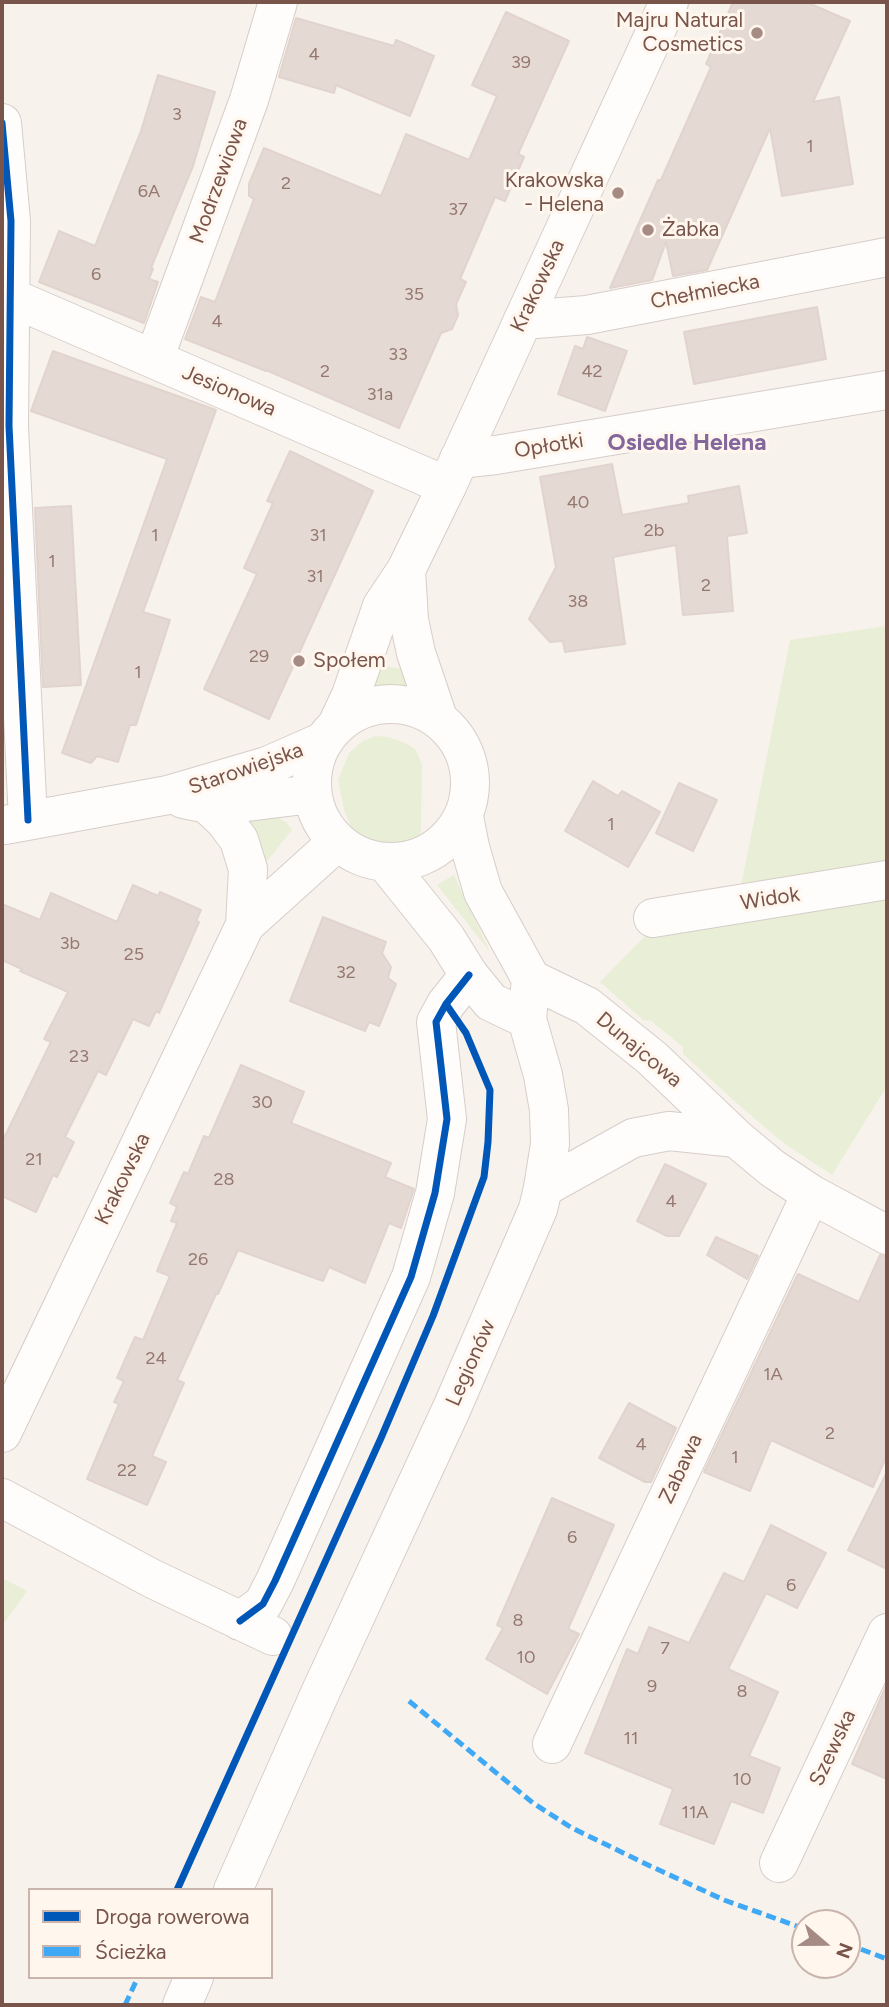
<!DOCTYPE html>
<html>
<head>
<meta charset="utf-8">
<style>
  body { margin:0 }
  #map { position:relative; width:889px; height:2007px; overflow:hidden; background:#f8f2ec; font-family:Figtree,sans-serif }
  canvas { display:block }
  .frame { position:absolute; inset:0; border:4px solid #78544a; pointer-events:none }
  .legend { position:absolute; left:28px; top:1888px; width:245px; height:91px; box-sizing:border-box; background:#fff6ee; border:2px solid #c9b5ac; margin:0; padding:9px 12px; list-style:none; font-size:21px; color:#78544a }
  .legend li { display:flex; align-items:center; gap:14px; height:35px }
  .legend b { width:35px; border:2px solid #c9b5ac }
  .north { position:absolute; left:791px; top:1909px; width:70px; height:70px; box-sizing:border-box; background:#fff6ee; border:2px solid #c9b5ac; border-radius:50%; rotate:110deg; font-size:19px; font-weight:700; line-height:28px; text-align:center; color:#78544a }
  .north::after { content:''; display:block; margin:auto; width:24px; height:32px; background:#a58b83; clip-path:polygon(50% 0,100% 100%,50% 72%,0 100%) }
</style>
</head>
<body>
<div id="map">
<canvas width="889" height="2007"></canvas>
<div class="frame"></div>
<ul class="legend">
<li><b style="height:9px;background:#0057b8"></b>Droga rowerowa</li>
<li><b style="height:9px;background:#3fa9f5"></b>Ścieżka</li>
</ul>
<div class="north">N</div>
</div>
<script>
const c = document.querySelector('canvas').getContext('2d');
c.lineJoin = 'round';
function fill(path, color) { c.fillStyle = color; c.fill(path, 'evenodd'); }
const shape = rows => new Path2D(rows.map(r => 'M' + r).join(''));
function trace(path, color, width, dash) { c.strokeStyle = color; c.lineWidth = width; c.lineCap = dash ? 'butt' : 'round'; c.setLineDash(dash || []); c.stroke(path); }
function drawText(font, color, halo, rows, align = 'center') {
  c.font = font + ' Figtree,sans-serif'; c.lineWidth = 6; c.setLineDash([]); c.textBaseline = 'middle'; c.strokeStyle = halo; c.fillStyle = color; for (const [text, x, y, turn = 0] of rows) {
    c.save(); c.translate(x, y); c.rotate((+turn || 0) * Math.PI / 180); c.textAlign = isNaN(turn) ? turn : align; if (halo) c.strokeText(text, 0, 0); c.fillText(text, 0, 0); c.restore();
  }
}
const green = shape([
  [887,626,887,866,740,891,790,640],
  [371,664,403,669,419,696,391,689,365,690],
  [376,736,388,737,403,742,415,749,422,764,421,830,419,836,412,843,401,849,387,851,375,847,362,839,352,829,344,810,338,780,349,753,363,741],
  [248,813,277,817,287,823,292,830,267,861,260,858,241,822],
  [454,875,490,952,437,885],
  [887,894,887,1086,832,1175,785,1144,741,1107,683,1054,683,1047,651,1021,643,1020,600,982,653,928],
  [2,1578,27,1591,2,1626]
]);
const building = shape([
  [733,2,806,2,850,21,813,102,839,97,853,184,782,196,770,128,707,270,673,276,666,242,652,280,610,288,658,180,661,180,711,67,706,64,733,2],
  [506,12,569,41,518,154,524,157,505,201,495,197,460,279,466,282,456,304,458,315,452,329,441,333,399,428,266,370,266,371,185,339,201,297,215,302,254,199,249,196,249,184,264,148,381,196,406,134,469,160,497,96,472,85,506,12],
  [296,18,394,46,396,40,434,56,410,116,336,85,334,93,279,77,296,18],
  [158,75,215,92,193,166,151,268,153,269,149,279,158,282,144,323,39,282,59,231,95,246,141,131,158,75],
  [817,307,826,359,694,384,684,332,817,307],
  [587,337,627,351,605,411,558,394,575,346,583,349,587,337],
  [53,351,216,410,143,612,170,620,136,725,130,725,118,762,97,756,91,763,62,753,167,459,31,411,53,351],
  [290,451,373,491,269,719,204,689,257,574,244,568,273,503,267,501,290,451],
  [612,464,622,515,689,503,688,496,739,486,747,533,727,536,733,611,683,615,676,545,613,557,625,644,565,652,563,641,550,642,529,619,556,567,540,477,612,464],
  [71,506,81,685,43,687,35,508,71,506],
  [593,781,618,796,622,791,660,812,628,867,565,831,593,781],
  [679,783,717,800,693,851,656,833,679,783],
  [133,885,158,896,160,892,201,910,196,921,199,922,159,1013,156,1011,149,1026,133,1019,106,1075,98,1071,65,1137,74,1142,57,1177,53,1175,36,1212,2,1196,2,1142,51,1042,44,1039,68,992,20,971,22,969,2,960,2,904,40,920,51,893,117,922,133,885],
  [323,917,386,942,382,953,391,967,388,978,396,984,379,1026,369,1022,365,1031,290,1001,323,917],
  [241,1065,304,1092,291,1123,391,1163,385,1177,414,1189,401,1228,389,1223,365,1283,329,1267,323,1281,238,1250,218,1294,216,1294,177,1380,184,1383,152,1456,166,1462,147,1505,87,1479,119,1404,114,1402,124,1381,117,1378,135,1337,143,1340,170,1276,157,1271,177,1223,171,1221,177,1207,170,1203,184,1172,188,1174,204,1136,209,1138,241,1065],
  [665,1164,706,1184,679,1236,667,1236,637,1221,665,1164],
  [716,1237,758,1256,747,1279,707,1255,716,1237],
  [880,1255,887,1257,887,1455,873,1487,771,1440,750,1491,704,1472,798,1274,859,1302,880,1255],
  [629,1403,676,1428,651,1482,645,1482,599,1458,629,1403],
  [887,1472,887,1569,848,1550,887,1472],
  [552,1498,614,1525,568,1629,579,1634,547,1694,486,1659,503,1628,497,1625,552,1498],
  [771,1525,826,1553,797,1608,766,1593,728,1669,778,1692,749,1756,780,1768,763,1813,731,1801,714,1844,660,1824,673,1789,585,1753,627,1649,638,1654,649,1627,689,1643,724,1573,744,1582,771,1525],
  [887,1684,887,1779,852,1764,887,1684]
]);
const minor = shape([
  [2,123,11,221,9,426,28,820],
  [10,297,447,486],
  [523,320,587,315,887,257],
  [154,359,249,100,278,2],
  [459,459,496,455,887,390],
  [183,799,207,804,223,805,312,794],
  [207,804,225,821,239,840,248,869,245,925],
  [5,825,168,795,267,766,324,741],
  [653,918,887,880],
  [531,979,587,1006,652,1058,736,1138,772,1168,811,1194,887,1235],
  [543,1188,633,1138,669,1131,736,1138],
  [2,1433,245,925,337,842],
  [2,1498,153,1579,273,1636],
  [240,1621,263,1604,275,1581,411,1277,435,1193,447,1119,436,1022,446,1004,469,975],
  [552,1744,811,1194],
  [779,1863,887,1633]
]);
const secondary = shape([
  [406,570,409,620,416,653,438,718],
  '312 783a79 79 0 1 1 158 0a79 79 0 1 1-158 0Z',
  [337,725,351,695,382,606,406,570,447,486,669,2],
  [385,862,446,938,469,975,491,1002,527,1019],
  [233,1890,321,1691,451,1410,538,1209,543,1188,550,1144,549,1110,543,1075,527,1019,531,979,483,892,470,847,464,816],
  [182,2005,194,1977]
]);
const quiet = shape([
  [409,1701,533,1803,572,1828,648,1865,724,1900,805,1929],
  [847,1944,887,1959],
  [125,2005,138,1977]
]);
const cycleway = shape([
  [2,123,11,221,9,426,28,820],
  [240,1621,263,1604,275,1581,411,1277,435,1193,447,1119,436,1022,446,1004,469,975],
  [177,1890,381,1438,433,1316,484,1177,488,1142,490,1090,466,1033,446,1004]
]);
const markers = [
  [757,33,7,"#a58b83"],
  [618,193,7,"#a58b83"],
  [648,230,7,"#a58b83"],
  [299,661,7,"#a58b83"]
];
const numberNames = [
  ["4",314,55],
  ["39",521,63],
  ["3",177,115],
  ["1",810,147],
  ["2",286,184],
  ["6A",149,192],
  ["37",458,210],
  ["6",96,275],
  ["35",414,295],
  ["4",217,322],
  ["33",398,355],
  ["2",325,372],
  ["42",592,372],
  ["31a",380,395],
  ["40",578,503],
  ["2b",654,531],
  ["1",155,536],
  ["31",318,536],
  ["1",52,562],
  ["31",315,577],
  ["2",706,586],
  ["38",578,602],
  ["29",259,657],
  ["1",138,673],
  ["1",611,825],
  ["3b",70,944],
  ["25",134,955],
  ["32",346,973],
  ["23",79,1057],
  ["30",262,1103],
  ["21",34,1160],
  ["28",224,1180],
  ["4",671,1202],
  ["26",198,1260],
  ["24",156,1359],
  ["1A",773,1375],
  ["2",830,1434],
  ["4",641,1445],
  ["1",735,1458],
  ["22",127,1471],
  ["6",572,1538],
  ["6",791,1586],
  ["8",518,1621],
  ["7",665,1649],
  ["10",526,1658],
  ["9",652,1687],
  ["8",742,1692],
  ["11",631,1739],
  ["10",742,1780],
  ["11A",695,1813]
];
const poiNames = [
  ["Majru Natural",743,21],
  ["Cosmetics",743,45],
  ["Krakowska",604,181],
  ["- Helena",604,205],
  ["Żabka",662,230,"left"],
  ["Społem",313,661,"left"]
];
const streetNames = [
  ["Modrzewiowa",219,181,-70],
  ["Krakowska",538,286,-65],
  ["Chełmiecka",705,292,-11],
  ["Jesionowa",229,391,23],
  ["Opłotki",549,446,-9],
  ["Starowiejska",246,769,-19],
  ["Widok",770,899,-9],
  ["Dunajcowa",639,1050,40],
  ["Krakowska",123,1179,-64],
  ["Legionów",471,1363,-66],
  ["Zabawa",681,1469,-65],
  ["Szewska",833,1748,-65]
];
const neighbourhoodNames = [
  ["Osiedle Helena",687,443]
];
fill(green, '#e8efd6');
fill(building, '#e5d9d4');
trace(building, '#e1d4ce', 2);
trace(minor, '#d7cdc8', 40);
trace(secondary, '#d8cdc8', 40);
trace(minor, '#fefdfc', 38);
trace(secondary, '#fefdfc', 38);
trace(quiet, '#3fa9f5', 5, [10, 5]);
trace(cycleway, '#0057b8', 7);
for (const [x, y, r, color] of markers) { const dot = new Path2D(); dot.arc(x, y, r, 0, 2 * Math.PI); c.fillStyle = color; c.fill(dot); trace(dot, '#fff6ee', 2.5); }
drawText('18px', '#95786f', null, numberNames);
drawText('21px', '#78544a', '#fff6ee', poiNames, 'right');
drawText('21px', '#78544a', '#fff6ee', streetNames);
drawText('bold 23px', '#82669c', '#fff6ee', neighbourhoodNames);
</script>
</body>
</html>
